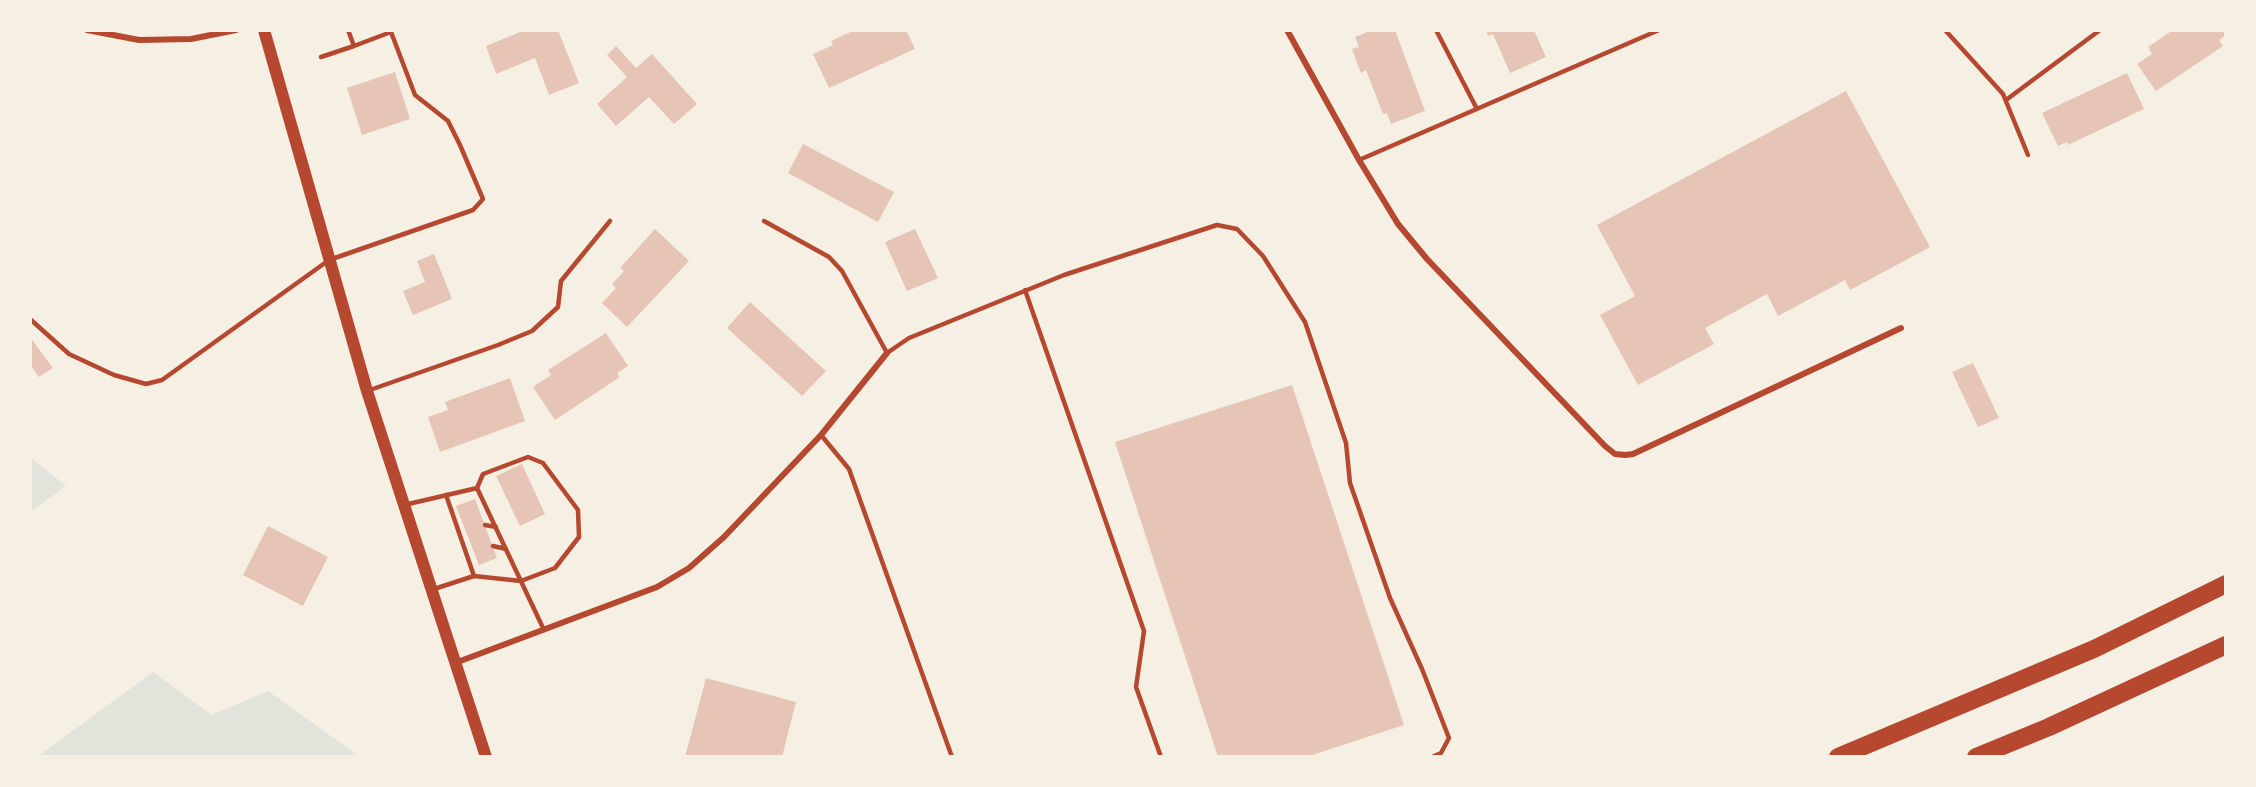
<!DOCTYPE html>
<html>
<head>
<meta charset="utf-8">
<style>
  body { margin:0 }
  #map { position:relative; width:2256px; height:787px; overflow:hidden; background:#f6efe4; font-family:Overpass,sans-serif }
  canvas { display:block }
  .frame { position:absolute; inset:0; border:32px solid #f6efe4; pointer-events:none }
</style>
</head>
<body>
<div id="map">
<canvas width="2256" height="787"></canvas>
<div class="frame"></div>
</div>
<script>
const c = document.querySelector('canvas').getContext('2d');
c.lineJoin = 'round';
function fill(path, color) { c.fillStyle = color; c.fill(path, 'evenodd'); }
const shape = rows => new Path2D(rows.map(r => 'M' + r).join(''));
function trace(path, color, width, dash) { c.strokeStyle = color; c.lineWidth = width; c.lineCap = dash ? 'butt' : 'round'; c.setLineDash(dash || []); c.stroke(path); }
const green = shape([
  [30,457,66,486,30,512],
  [153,672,212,715,268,691,360,757,37,757]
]);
const building = shape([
  [525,30,558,30,579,83,549,95,535,58,496,74,486,46],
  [855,30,906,30,915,49,829,88,813,54,833,45,831,41],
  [1372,30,1395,30,1425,111,1391,124,1387,113,1383,114,1366,70,1361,73,1352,49,1359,47,1355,37],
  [1486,30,1534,30,1546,57,1510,73,1493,34,1488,36],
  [2173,30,2226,30,2226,35,2219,40,2223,46,2156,91,2137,64,2152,54,2148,47],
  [616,46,636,68,652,54,697,104,674,124,649,97,616,126,597,104,627,77,607,55],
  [395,72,410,119,362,135,347,88],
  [2127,73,2144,109,2068,145,2067,142,2058,146,2042,113],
  [1846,91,1930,247,1850,290,1845,280,1778,316,1767,294,1705,328,1714,344,1638,385,1600,315,1635,296,1597,225],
  [803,144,894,192,878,222,788,173],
  [655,229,689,261,627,327,602,303,616,288,612,284,624,271,620,268],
  [915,229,938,278,907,291,885,242],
  [434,254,452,299,413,315,403,291,425,282,417,261],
  [750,302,826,371,802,396,727,328],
  [606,333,628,366,617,373,620,377,555,420,533,387,551,375,548,370],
  [30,337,53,368,39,377,30,365],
  [1973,363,1999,418,1978,427,1952,372],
  [510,378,525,421,440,452,428,417,448,410,445,402],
  [1292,385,1404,725,1306,757,1218,757,1115,442],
  [522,464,545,514,520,526,496,476],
  [475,499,497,558,479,565,456,506],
  [268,526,328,557,303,606,243,575],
  [706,678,796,702,782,757,685,757]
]);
const service = shape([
  [1436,30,1477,109],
  [1945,30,2003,94,2028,155],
  [321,57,354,46],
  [2006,100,2100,30],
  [1359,160,1659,30],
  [764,221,829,257,842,271,887,353,909,338,1064,275,1217,225,1237,229,1263,256,1305,322,1346,443,1350,483,1390,598,1422,669,1449,738,1441,753,1432,757],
  [1025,290,1144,631,1136,687,1161,757],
  [30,319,69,354,114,375,146,384,162,380,329,260,473,210,483,199,460,145,448,121,415,95,391,32,354,46,348,30],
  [367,391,498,345,532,331,558,307,561,281,610,221],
  [821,435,849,469,952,757],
  [446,495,474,576,521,581,555,568,579,537,578,510,543,463,528,457,483,474,477,488],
  [404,505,477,488,544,630],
  [485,525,496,527],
  [493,546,506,549],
  [434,589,474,576]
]);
const minor = shape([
  [87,30,139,40,191,39,236,30],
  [1287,30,1359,160,1398,224,1427,259,1605,446,1615,454,1625,455,1633,454,1901,328],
  [455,663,657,587,689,568,724,537,821,435,887,353]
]);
const secondary = shape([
  [264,30,367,391,486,757]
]);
const motorway = shape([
  [1838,757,2094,649,2226,584],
  [1976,757,2049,727,2226,645]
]);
fill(green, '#e2e4dc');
fill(building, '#e6c5b7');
trace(service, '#b5482f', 4.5);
trace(minor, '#b5482f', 6);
trace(secondary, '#b5482f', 12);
trace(motorway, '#b5482f', 18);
</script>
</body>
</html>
